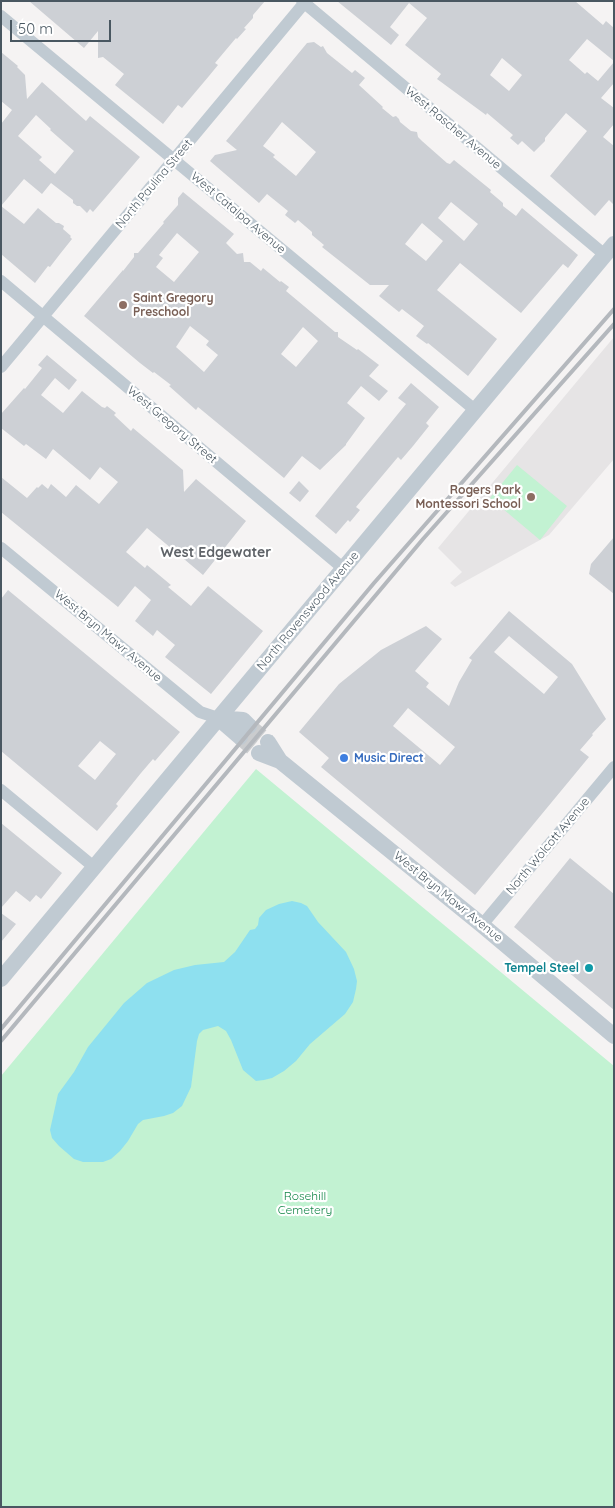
<!DOCTYPE html>
<html>
<head>
<meta charset="utf-8">
<style>
  body { margin:0 }
  #map { position:relative; width:615px; height:1508px; overflow:hidden; background:#f5f3f3; font-family:Quicksand,sans-serif }
  canvas { display:block }
  .frame { position:absolute; inset:0; border:2px solid #495761; pointer-events:none }
  .scale { position:absolute; left:10px; top:20px; width:101px; height:22px; box-sizing:border-box; border:2px solid #495761; border-top:0; padding-left:6px; font-size:15px; line-height:18px; white-space:nowrap; color:#495761; -webkit-text-stroke:4px #fff; paint-order:stroke }
</style>
</head>
<body>
<div id="map">
<canvas width="615" height="1508"></canvas>
<div class="frame"></div>
<div class="scale">50 m</div>
</div>
<script>
const c = document.querySelector('canvas').getContext('2d');
c.lineJoin = 'round';
function fill(path, color) { c.fillStyle = color; c.fill(path, 'evenodd'); }
const shape = rows => new Path2D(rows.map(r => 'M' + r).join(''));
function trace(path, color, width, dash) { c.strokeStyle = color; c.lineWidth = width; c.lineCap = dash ? 'butt' : 'round'; c.setLineDash(dash || []); c.stroke(path); }
function drawText(font, color, halo, rows, align = 'center') {
  c.font = font + ' Quicksand,sans-serif'; c.lineWidth = 4.5; c.setLineDash([]); c.textBaseline = 'middle'; c.strokeStyle = halo; c.fillStyle = color; for (const [text, x, y, turn = 0] of rows) {
    c.save(); c.translate(x, y); c.rotate((+turn || 0) * Math.PI / 180); c.textAlign = isNaN(turn) ? turn : align; if (halo) c.strokeText(text, 0, 0); c.fillText(text, 0, 0); c.restore();
  }
}
const education = shape([
  [614,337,614,459,549,535,455,587,450,583,462,572,438,548]
]);
const green = shape([
  [517,465,567,506,540,540,490,498],
  [256,769,614,1066,614,1507,1,1507,1,1076]
]);
const water = shape([
  [292,901,301,903,307,906,318,922,346,952,354,969,357,981,356,989,353,1002,345,1014,310,1044,296,1061,284,1071,272,1078,264,1080,256,1081,243,1070,231,1040,226,1031,218,1026,203,1030,199,1034,197,1041,191,1087,182,1106,173,1113,164,1116,143,1120,138,1124,128,1141,120,1151,111,1159,103,1162,83,1162,74,1159,59,1146,52,1138,50,1130,58,1094,74,1072,88,1047,124,1003,147,983,174,970,195,965,224,962,235,952,250,930,255,929,258,925,259,918,266,910,279,904]
]);
const building = shape([
  [29,1,265,1,253,15,253,18,244,28,246,29,237,39,236,38,215,63,218,65,209,76,182,108,178,105,163,124,115,85,124,74,103,57,98,58,98,31,84,48],
  [337,1,575,1,603,25,606,21,614,28,614,61,587,39,569,60,585,74,587,72,598,81,614,62,614,83,601,98,614,108,614,124,603,137,614,146,614,205,609,200,595,216,550,176,587,131,566,113,545,138,545,141,534,152,522,141,518,145,510,138,513,135,487,113,486,115,437,79,441,74,405,45,427,18,409,3,390,27,399,35,391,45],
  [502,58,522,75,509,91,490,75],
  [314,42,321,47,323,46,327,53,352,73,355,70,365,78,359,85,383,107,382,108,393,117,396,116,399,119,400,122,411,131,417,132,418,137,422,141,447,163,450,164,454,160,491,190,490,192,503,203,503,206,516,216,522,208,578,255,568,268,563,264,521,313,460,263,437,290,497,339,468,376,428,343,427,344,416,336,424,326,402,309,399,312,379,296,389,285,370,285,322,247,324,245,312,235,312,232,298,220,295,223,285,215,288,211,267,194,259,203,210,161,215,155,237,150,226,141,307,43],
  [282,122,316,152,296,176,273,157,275,155,263,146],
  [451,202,478,224,464,241,438,218],
  [422,223,443,241,426,261,405,244],
  [1,52,18,66,17,67,25,75,27,99,42,82,86,121,90,116,140,157,93,212,90,209,87,213,80,206,77,206,73,203,73,200,51,183,42,194,24,179,1,206,1,124,12,110,1,101],
  [36,115,51,129,50,130,74,151,55,174,39,160,42,157,18,136],
  [183,192,234,234,226,243,237,254,243,253,244,262,250,262,261,271,263,268,280,282,281,281,289,287,286,291,335,332,338,332,338,337,357,350,358,349,379,365,369,376,388,391,379,401,361,386,347,403,365,418,346,444,346,445,320,470,302,456,284,478,198,407,196,410,169,386,171,385,154,372,153,373,140,363,84,316,123,270,123,271,134,257,134,253,138,253,164,223,163,222,178,205,178,198],
  [177,233,199,252,174,282,156,267,163,258,159,255],
  [190,326,209,341,206,345,218,355,204,372,176,347],
  [303,327,318,341,296,367,281,354],
  [1,206,24,224,38,208,56,223,59,223,64,226,63,229,71,236,70,237,72,239,60,254,50,267,48,266,35,283,1,254],
  [47,355,77,380,69,390,55,378,41,395,63,413,82,391,102,407,105,408,107,406,116,413,114,415,131,431,133,428,183,470,184,492,196,479,246,521,203,575,147,528,126,552,145,568,147,565,171,585,168,587,191,606,208,586,263,631,211,694,165,657,175,645,157,630,153,636,135,621,151,600,135,586,118,607,1,512,1,477,27,498,37,487,38,488,42,484,48,489,51,484,66,497,76,485,99,504,118,482,100,467,90,480,53,449,46,459,26,444,24,446,1,428,1,414,24,388,25,389,42,368,38,365],
  [411,383,439,407,426,423,429,426,413,446,401,460,398,457,356,507,360,510,350,522,348,520,336,534,315,516,406,404,398,398],
  [299,481,309,491,300,502,289,493],
  [614,537,614,594,589,574,591,564],
  [8,590,180,732,155,761,153,759,141,773,116,804,118,806,97,831,1,751,1,599],
  [100,741,116,754,95,780,78,766],
  [509,611,572,664,606,719,592,734,593,735,580,750,589,757,475,895,321,767,329,758,299,732,339,684,381,650,426,626,442,639,415,671,429,683,426,687,449,706,459,682,472,660,469,658],
  [509,636,558,677,544,694,494,652],
  [408,708,455,747,440,765,393,726],
  [1,823,62,873,41,899,36,895,30,902,16,891,1,908],
  [570,858,614,894,614,1010,514,927],
  [1,913,16,924,1,942]
]);
const tertiaryTunnel = shape([
  [249,726,268,742],
  [240,737,259,753]
]);
const minor = shape([
  [302,1,605,255],
  [1,16,475,410],
  [1,281,344,569],
  [1,367,306,1],
  [1,548,200,712,218,718],
  [1,790,94,867],
  [482,925,614,767]
]);
const tertiary = shape([
  [218,718,243,720,249,726],
  [218,718,240,737],
  [268,742,280,761],
  [259,753,280,761,482,925,614,1036],
  [1,979,614,244]
]);
const rail = shape([
  [1,1029,374,583,614,309],
  [1,1041,423,539,614,324]
]);
const markers = [
  [123,305,5,"#8d6e63"],
  [531,497,5,"#8d6e63"],
  [344,758,5,"#3f7fe0"],
  [589,968,5,"#0f9aa8"]
];
const streetNames = [
  ["West Rascher Avenue",453,128,40],
  ["North Paulina Street",154,184,-50],
  ["West Catalpa Avenue",238,213,40],
  ["West Gregory Street",172,425,40],
  ["North Ravenswood Avenue",308,611,-50],
  ["West Bryn Mawr Avenue",108,636,40],
  ["North Wolcott Avenue",548,846,-50],
  ["West Bryn Mawr Avenue",448,897,39]
];
const educationNames = [
  ["Saint Gregory",133,298],
  ["Preschool",133,312],
  ["Rogers Park",521,490,"right"],
  ["Montessori School",521,504,"right"]
];
const shopNames = [
  ["Music Direct",354,758]
];
const cultureNames = [
  ["Tempel Steel",579,968]
];
const parkNames = [
  ["Rosehill",305,1196],
  ["Cemetery",305,1210]
];
const neighbourhoodNames = [
  ["West Edgewater",216,553]
];
fill(education, '#e6e4e5');
fill(green, '#c2f2d2');
fill(water, '#8ee0ef');
fill(building, '#cdd0d5');
trace(tertiaryTunnel, '#caccce', 16, [16, 8]);
trace(minor, '#c0cad2', 12);
trace(tertiary, '#c0cad2', 16);
trace(rail, '#b4b8bd', 4);
for (const [x, y, r, color] of markers) { const dot = new Path2D(); dot.arc(x, y, r, 0, 2 * Math.PI); c.fillStyle = color; c.fill(dot); trace(dot, '#fff', 2); }
drawText('12px', '#495761', '#fff', streetNames);
drawText('bold 12px', '#785e54', '#fff', educationNames, 'left');
drawText('bold 12px', '#366cbe', '#fff', shopNames, 'left');
drawText('bold 12px', '#0d838f', '#fff', cultureNames, 'right');
drawText('12px', '#158749', '#fff', parkNames);
drawText('bold 14px', '#5f6368', '#fff', neighbourhoodNames);
</script>
</body>
</html>
